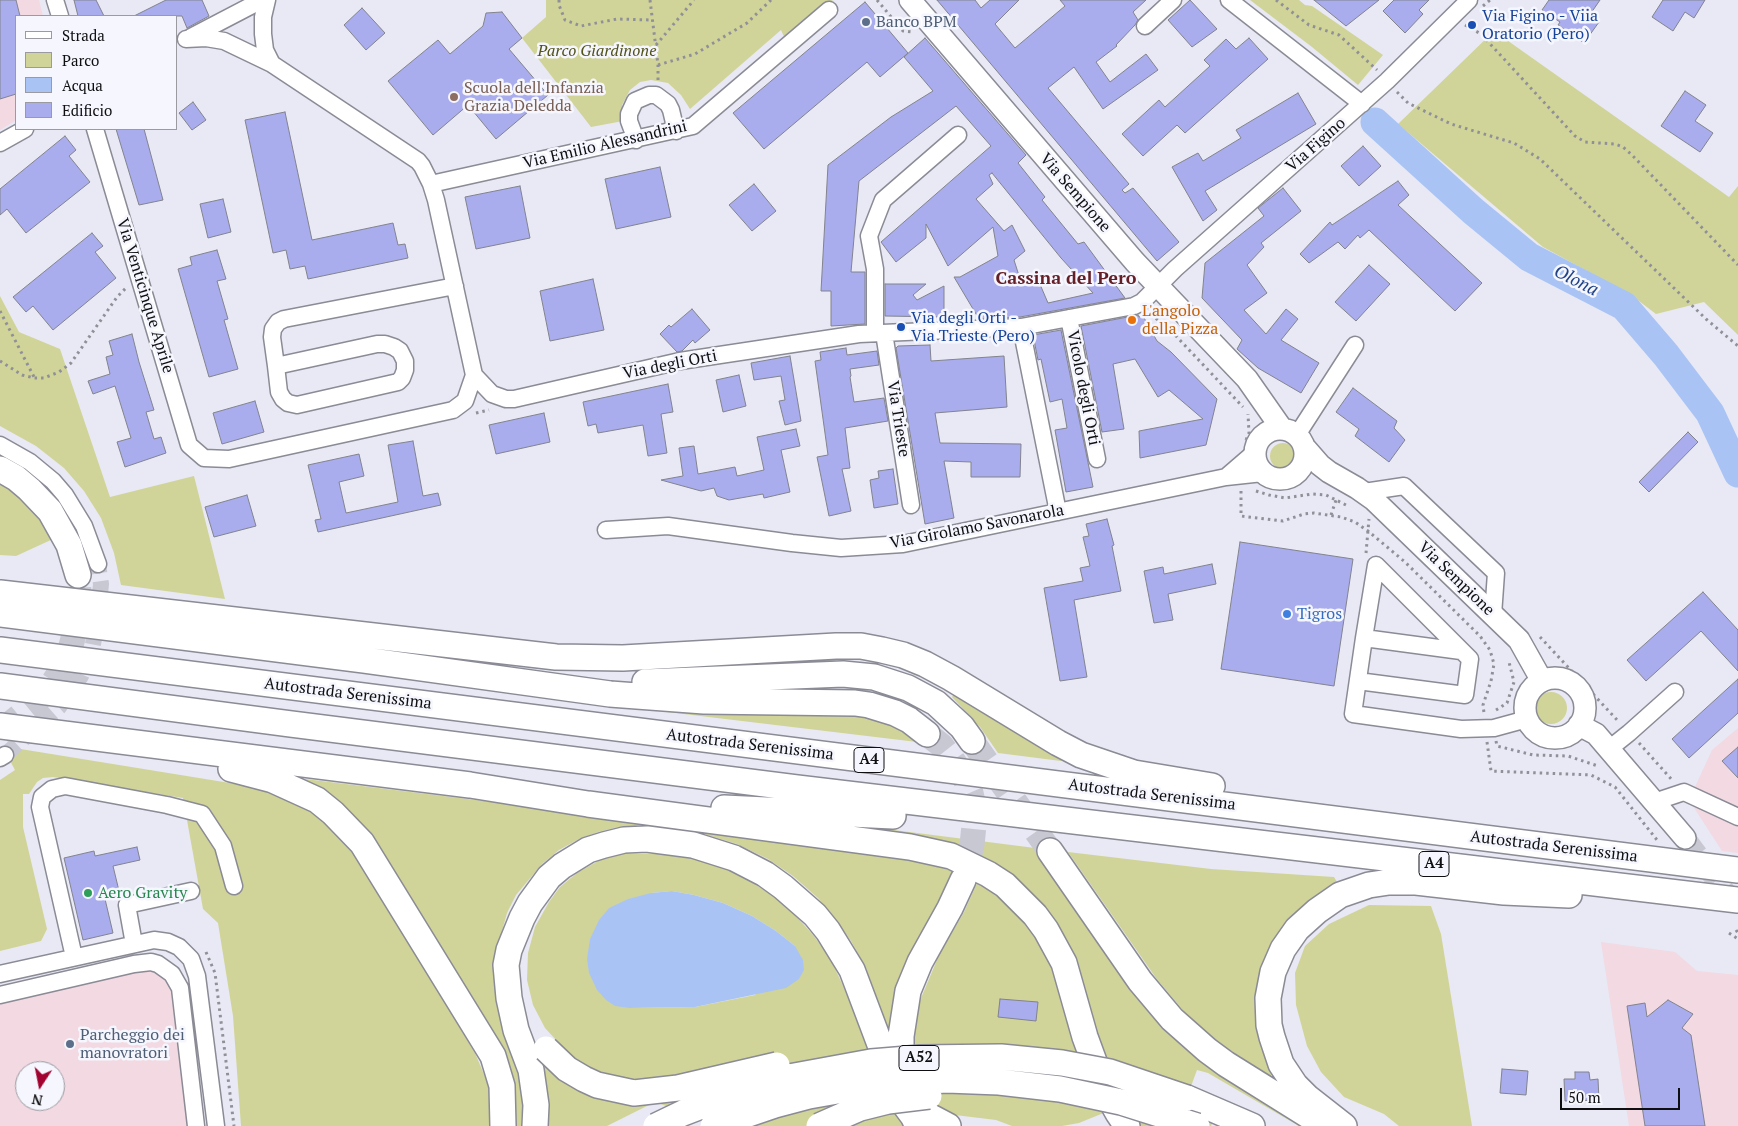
<!DOCTYPE html>
<html>
<head>
<meta charset="utf-8">
<style>
  body { margin:0 }
  #map { position:relative; width:1738px; height:1126px; overflow:hidden; background:#e8e9f4; font-family:"PT Serif",serif }
  canvas { display:block }
  .legend { position:absolute; left:15px; top:15px; width:162px; height:115px; box-sizing:border-box; background:#f6f7fe; border:1px solid #9a9aa0; margin:0; padding:6px 9px; list-style:none; font-size:15px; color:#0f0f12 }
  .legend li { display:flex; align-items:center; gap:10px; height:25px }
  .legend b { width:25px; border:1px solid #9a9aa0 }
  .north { position:absolute; left:15px; top:1061px; width:50px; height:50px; box-sizing:border-box; background:#f6f7fe; border:1px solid #9a9aa0; border-radius:50%; rotate:191deg; font-size:14px; font-weight:700; line-height:20px; text-align:center; color:#0f0f12 }
  .north::after { content:''; display:block; margin:auto; width:18px; height:22px; background:#a20330; clip-path:polygon(50% 0,100% 100%,50% 72%,0 100%) }
  .scale { position:absolute; left:1560px; top:1088px; width:120px; height:22px; box-sizing:border-box; border:2px solid #0f0f12; border-top:0; padding-left:6px; font-size:15px; line-height:18px; white-space:nowrap; color:#0f0f12; -webkit-text-stroke:4px #f6f7fe; paint-order:stroke }
</style>
</head>
<body>
<div id="map">
<canvas width="1738" height="1126"></canvas>
<ul class="legend">
<li><b style="height:6px;background:#fff"></b>Strada</li>
<li><b style="height:14px;background:#d1d498"></b>Parco</li>
<li><b style="height:14px;background:#a9c4f4"></b>Acqua</li>
<li><b style="height:14px;background:#a9aced"></b>Edificio</li>
</ul>
<div class="north">N</div>
<div class="scale">50 m</div>
</div>
<script>
const c = document.querySelector('canvas').getContext('2d');
c.lineJoin = 'round';
function fill(path, color) { c.fillStyle = color; c.fill(path, 'evenodd'); }
const shape = rows => new Path2D(rows.map(r => 'M' + r).join(''));
function trace(path, color, width, dash) { c.strokeStyle = color; c.lineWidth = width; c.lineCap = dash ? 'butt' : 'round'; c.setLineDash(dash || []); c.stroke(path); }
function drawText(font, color, halo, rows, align = 'center') {
  c.font = font + ' "PT Serif",serif'; c.lineWidth = 5; c.setLineDash([]); c.textBaseline = 'middle'; c.strokeStyle = halo; c.fillStyle = color; for (const [text, x, y, turn = 0] of rows) {
    c.save(); c.translate(x, y); c.rotate((+turn || 0) * Math.PI / 180); c.textAlign = isNaN(turn) ? turn : align; if (halo) c.strokeText(text, 0, 0); c.fillText(text, 0, 0); c.restore();
  }
}
const industrial = shape([
  [0,0,39,0,43,16,16,16,16,120,0,130],
  [1738,728,1738,853,1722,851,1689,800,1712,750],
  [1601,942,1675,952,1697,971,1738,975,1738,1126,1629,1126],
  [156,954,186,980,204,1126,0,1126,0,988],
  [25,1071,55,1071,55,1101,25,1101]
]);
const green = shape([
  [546,0,833,0,786,41,781,30,690,109,681,95,668,83,651,80,640,82,630,90,622,105,623,121,591,127,522,38,546,17],
  [1250,0,1299,0,1305,5,1312,6,1383,55,1358,85,1312,47],
  [1494,31,1729,197,1738,186,1738,335,1704,302,1656,314,1631,295,1543,247,1398,124],
  [0,296,19,332,60,349,110,497,194,476,225,599,121,585,114,553,101,518,84,491,64,468,36,446,0,426],
  '1270 456a13 13 0 1 1 26 0a13 13 0 1 1-26 0Z',
  [0,483,7,485,34,512,53,539,16,556,0,555],
  '1535 708a16 16 0 1 1 32 0a16 16 0 1 1-32 0Z',
  [954,694,1063,759,1061,761,998,753,980,727,952,697],
  [617,706,852,712,880,718,915,737,917,742],
  [2,746,236,784,273,793,305,808,338,832,365,870,475,1053,486,1079,493,1107,493,1126,241,1126,233,1016,218,923,203,909,183,798,53,777,43,778,37,782,29,794,23,794,23,827,47,929,41,941,0,951,0,780,15,770],
  [305,779,687,826,890,855,954,871,894,1027,887,1028,866,968,851,941,834,917,818,898,793,876,768,859,737,844,701,833,656,825,618,827,598,832,579,839,559,850,542,864,516,895,507,913,496,953,497,998,519,1079,523,1100,521,1126,511,1126,487,1031,303,784],
  [815,820,1035,848,1133,989,1310,1126,1299,1126,1208,1073,1197,1070,1183,1108,1213,1121,1211,1126,1139,1126,1119,1096,1030,898],
  [1068,852,1211,869,1334,877,1340,887,1275,943,1274,1072,1270,1076,1210,1037,1182,1009,1156,978],
  [623,854,658,854,694,859,722,867,745,878,775,897,796,916,814,936,831,960,845,990,876,1072,908,1126,721,1126,655,1102,607,1126,544,1126,537,1056,557,1041,545,1028,533,1005,527,980,528,953,535,927,549,902,560,887,577,873,600,860],
  [672,891,694,895,723,903,752,916,776,931,795,946,755,995,695,1007,630,1008,651,893],
  [977,883,993,893,1014,911,1028,926,1040,943,1049,961,1106,1112,1079,1123,1062,1126,1012,1126,996,1120,955,1115,943,1111,932,1103,912,1050,919,1003,939,955,964,912],
  [1369,905,1431,906,1441,934,1472,1126,1399,1126,1384,1114,1344,1097,1321,1072,1307,1046,1296,1005,1295,973,1305,946,1329,924]
]);
const water = shape([
  [672,891,694,895,723,903,752,916,776,931,795,946,803,960,804,970,799,979,786,988,695,1007,630,1008,615,1006,606,1000,597,990,589,973,587,959,590,939,599,920,609,908,628,899,651,893]
]);
const river = shape([
  [1375,122,1473,211,1529,257,1624,306,1666,355,1710,413,1738,473]
]);
const building = shape([
  [0,0,16,0,20,16,16,16,16,94,0,99,0,0],
  [74,0,96,0,104,16,78,16,74,0],
  [166,0,202,0,209,16,187,28,182,16,134,16,166,0],
  [937,0,975,0,981,8,990,0,1019,0,995,24,1015,48,1065,6,1060,0,1146,0,1133,12,1138,20,1135,25,1116,45,1117,46,1096,62,1110,82,1146,54,1158,70,1103,109,1074,67,1048,88,1129,184,1122,190,1125,193,1133,188,1179,242,1157,261,937,0],
  [1190,0,1217,29,1192,47,1168,20,1190,0],
  [1314,0,1379,0,1346,26,1314,0],
  [1394,0,1429,0,1419,10,1423,14,1405,33,1383,11,1394,0],
  [1549,0,1600,0,1589,16,1599,22,1584,43,1558,25,1560,22,1542,10,1549,0],
  [1663,0,1705,0,1694,18,1685,12,1673,31,1652,17,1663,0],
  [865,2,908,53,880,77,867,62,764,149,733,113,865,2],
  [362,8,385,33,366,50,344,25,362,8],
  [502,12,522,38,509,49,548,95,496,139,468,105,433,135,388,81,438,40,450,54,483,26,486,13,502,12],
  [925,38,1026,155,1018,163,1045,197,1042,200,1078,244,1084,242,1125,298,1020,317,979,319,954,277,960,277,998,256,993,227,948,266,926,224,926,238,896,262,881,242,991,146,956,106,859,181,851,272,865,272,865,324,831,326,831,291,821,291,828,165,891,117,933,91,904,57,925,38],
  [992,173,1061,258,1093,293,1048,303,1036,275,1021,282,1014,260,1025,251,1012,225,1004,231,976,199,993,184,989,175,992,173],
  [1249,38,1268,59,1185,133,1177,125,1143,156,1122,134,1159,100,1165,107,1210,66,1204,60,1226,39,1236,49,1249,38],
  [1685,91,1706,105,1695,121,1713,133,1700,152,1661,126,1685,91],
  [1298,93,1316,124,1205,191,1217,210,1203,221,1172,167,1198,153,1203,161,1241,138,1236,130,1298,93],
  [193,102,206,120,192,130,179,113,193,102],
  [285,112,312,240,393,223,398,245,405,244,408,258,308,279,305,266,290,269,286,250,273,253,245,120,285,112],
  [116,129,144,129,163,200,139,205,116,129],
  [65,136,76,150,69,156,90,182,26,233,7,209,0,215,0,189,65,136],
  [1363,146,1381,166,1359,186,1341,166,1363,146],
  [660,167,671,217,616,229,605,179,660,167],
  [1398,181,1409,195,1398,205,1482,283,1455,311,1369,230,1360,238,1358,235,1345,249,1338,242,1309,263,1300,254,1330,222,1332,225,1398,181],
  [754,184,776,211,752,231,729,205,754,184],
  [520,186,530,238,476,249,465,197,520,186],
  [1283,188,1301,211,1261,243,1264,247,1247,265,1267,293,1244,310,1266,334,1286,309,1298,319,1281,340,1319,363,1301,393,1258,368,1237,349,1242,340,1202,298,1205,263,1264,216,1258,208,1283,188],
  [223,199,231,232,208,238,200,204,223,199],
  [92,233,103,246,95,252,116,278,53,330,33,306,26,312,13,297,92,233],
  [217,250,226,279,217,281,228,319,224,320,238,369,209,377,178,269,192,265,190,257,217,250],
  [1369,265,1390,284,1356,321,1335,302,1369,265],
  [593,279,604,330,550,341,540,291,593,279],
  [885,284,926,284,913,295,917,300,944,286,944,317,885,316,885,284],
  [692,309,710,330,695,343,693,340,682,351,677,352,660,334,669,325,671,327,692,309],
  [1138,315,1139,317,1143,316,1157,341,1171,352,1217,399,1206,445,1140,458,1139,431,1203,419,1169,390,1158,397,1135,359,1113,364,1124,429,1102,432,1081,326,1138,315],
  [1061,330,1093,487,1066,492,1055,430,1067,428,1062,399,1050,402,1041,359,1038,360,1033,335,1061,330],
  [132,334,139,362,154,410,146,412,154,439,161,437,166,453,125,467,117,442,131,438,115,386,93,394,88,381,110,374,106,357,113,355,109,341,132,334],
  [930,345,931,361,1004,356,1007,407,935,413,940,443,1021,444,1020,477,971,477,971,462,944,461,954,518,925,524,896,348,898,346,930,345],
  [846,348,847,355,877,351,879,365,850,369,851,376,850,377,854,402,884,398,888,421,845,428,850,468,842,469,851,511,829,516,817,457,828,455,815,361,821,360,820,352,846,348],
  [790,356,801,421,785,425,779,401,785,400,781,376,754,380,751,363,790,356],
  [739,375,746,406,723,412,716,380,739,375],
  [668,384,673,412,661,414,667,453,648,456,643,425,598,433,596,424,588,426,583,402,668,384],
  [1353,388,1397,421,1394,428,1405,440,1389,462,1355,436,1359,429,1336,412,1353,388],
  [255,401,264,432,222,444,213,413,255,401],
  [544,413,550,442,496,454,489,425,544,413],
  [796,429,800,446,781,450,790,492,764,498,763,494,729,500,717,496,714,488,701,491,661,480,683,476,679,448,694,446,698,474,735,467,737,476,764,470,757,437,796,429],
  [1688,432,1698,442,1649,492,1639,482,1688,432],
  [413,441,423,496,438,493,441,505,318,532,315,520,321,519,308,465,359,454,364,476,339,482,346,513,398,502,388,445,413,441],
  [893,469,898,504,874,508,870,480,879,478,878,471,893,469],
  [247,495,256,526,214,537,205,507,247,495],
  [1107,519,1114,545,1112,546,1121,591,1074,600,1087,677,1060,681,1044,588,1083,581,1080,568,1090,566,1083,537,1089,536,1086,524,1107,519],
  [1240,542,1353,559,1334,686,1221,669,1240,542],
  [1212,564,1216,584,1168,594,1173,620,1154,623,1144,571,1163,567,1164,574,1212,564],
  [1703,592,1738,630,1738,671,1701,631,1646,681,1627,660,1703,592],
  [1738,679,1738,713,1689,758,1672,739,1738,679],
  [1738,747,1738,778,1722,761,1738,747],
  [137,847,140,860,113,866,120,895,105,899,113,933,83,940,64,858,94,851,95,856,137,847],
  [1000,999,1038,1002,1036,1021,998,1017,1000,999],
  [1668,1000,1693,1014,1682,1028,1691,1035,1705,1126,1645,1126,1627,1006,1645,1003,1647,1017,1668,1000],
  [1502,1069,1528,1071,1526,1095,1500,1093,1502,1069],
  [1575,1072,1589,1072,1590,1080,1598,1079,1599,1100,1565,1101,1564,1079,1575,1079,1575,1072]
]);
const minorTunnel = shape([
  [5,755,59,707,81,676,92,649,97,624,101,584,98,564]
]);
const majorTunnel = shape([
  [1685,838,1737,908]
]);
const highwayTunnel = shape([
  [0,732,34,704,52,684,63,667,71,646,80,610,78,575],
  [927,734,941,745,952,759,965,779,971,793,974,806,974,825,972,845,963,880],
  [972,741,1050,851]
]);
const path = shape([
  [559,0,559,5,565,20,581,26,617,19,652,20],
  [650,0,658,65,658,81],
  [877,0,903,31,912,32],
  [1276,0,1309,25,1339,35,1377,70],
  [1483,6,1490,0],
  [1465,25,1481,34,1575,136,1585,142,1615,144,1623,147,1632,155,1738,265],
  [656,45,694,0],
  [658,65,695,54,747,23,771,0],
  [1397,92,1408,103,1451,124,1514,143,1540,159,1706,319,1738,346],
  [0,311,34,377],
  [1151,314,1176,336,1243,407],
  [0,361,22,375,34,378,44,378,59,372,71,363,117,297,126,288],
  [476,413,489,410],
  [1246,440,1249,433,1248,414],
  [1241,491,1241,516,1283,521,1304,514,1314,513,1341,517,1355,522,1368,531,1405,562,1480,636,1490,650,1494,664,1491,681,1483,705,1484,713],
  [1256,491,1269,495,1285,498,1312,494,1326,495,1348,506],
  [1331,515,1336,500],
  [1366,553,1369,519],
  [1540,637,1619,722],
  [1496,710,1507,703,1514,682,1509,662],
  [1496,741,1497,746,1533,755,1568,756,1598,766],
  [1487,742,1491,771,1591,775,1615,787,1657,840],
  [1639,743,1673,781],
  [1736,930,1738,933],
  [1729,933,1738,939],
  [206,952,215,973,234,1126]
]);
const minor = shape([
  [55,0,60,16],
  [267,0,263,17,263,34,265,50,272,64],
  [1229,0,1362,104],
  [1145,26,1173,0],
  [191,37,262,0],
  [95,129,189,445,204,458,229,459,453,410,465,401,474,375,436,200,431,184,422,166,418,161,272,64,224,41,206,38,186,39],
  [636,140,629,121,629,114,635,101,649,95,656,95,668,104,671,110,676,131],
  [0,143,25,129],
  [431,184,693,126,829,10],
  [1069,318,1097,459],
  [1021,327,1058,512],
  [875,333,875,269,869,236,883,200,958,135],
  [884,333,911,505],
  [276,366,377,344,385,344,394,347,400,351,405,361,405,370,402,378,398,382,297,405,288,403,283,399,279,392,276,366,272,337,273,329,278,322,284,319,455,286],
  [474,375,492,394,506,399,514,399,680,361,859,334,1021,327,1134,306,1142,302,1175,269,1387,81,1469,0],
  [1297,435,1355,345],
  [0,445,30,462,53,481,65,495,84,526,98,564],
  [1226,477,1255,452],
  [1364,492,1404,486,1496,573,1493,615],
  [606,530,668,526,792,543,841,548,903,544,1226,477,1263,473],
  [1364,638,1461,651],
  [1358,681,1465,695,1470,659,1376,565,1364,638,1353,714,1461,729,1494,728,1527,719],
  [1609,749,1629,733,1675,692],
  [0,758,5,755],
  [1654,802,1684,792,1738,817],
  [134,944,127,905,191,891],
  [74,957,40,807,42,797,52,789,65,786,167,805,202,814,223,846,234,886],
  [0,974,154,940,168,942,179,947,191,959,197,976,216,1126],
  [0,995,134,964,151,962,158,964,172,974,180,988,196,1126]
]);
const major = shape([
  [910,0,1135,262,1247,379,1282,429],
  '1255 454a25 25 0 1 1 50 0a25 25 0 1 1-50 0Z',
  [1306,449,1320,465,1329,472,1357,488,1374,500,1519,640,1542,681],
  '1525 708a30 30 0 1 1 60 0a30 30 0 1 1-60 0Z',
  [1579,725,1596,734,1685,838]
]);
const highway = shape([
  [0,469,16,478,29,489,50,511,69,545,78,575],
  [0,593,556,657,623,658,836,646,861,646,882,650,903,655,925,664,951,678,1058,743,1081,755,1134,773,1212,786],
  [0,614,364,660,610,694,704,701,855,703,869,705,895,713,909,720,927,734],
  [0,650,1738,870],
  [645,682,843,674,874,677,908,688,936,703,962,727,972,741],
  [0,686,291,724,797,788,1738,900],
  [0,726,470,785,588,804,910,847,951,856,988,874,1005,885,1035,915,1046,930,1064,963,1085,1037,1103,1086,1118,1113,1127,1126],
  [231,769,273,780,317,800,333,813,362,843,493,1056,502,1086,503,1126],
  [724,808,893,816],
  [1050,851,1140,981,1172,1019,1207,1050,1226,1064,1319,1122],
  [905,1080,901,1056,901,1036,908,991,920,962,950,908,963,880],
  [909,1095,929,1116,948,1126],
  [1187,1098,1252,1126],
  [535,1126,536,1105,531,1070,516,1030,509,998,506,965,509,950,522,918,530,903,549,877,562,866,588,850,604,845,624,840,647,839,693,845,734,858,765,874,783,887,815,915,828,931,852,970,884,1055,896,1093,913,1116,918,1126],
  [1344,1126,1307,1097,1295,1085,1281,1064,1272,1037,1269,1025,1268,998,1273,972,1283,949,1297,929,1317,911,1340,895,1369,885,1389,882,1416,882,1504,892,1569,895]
]);
const highwayBridge = shape([
  [546,1049,567,1069,584,1079,597,1085,634,1093,678,1088,777,1065],
  [656,1126,683,1113,722,1098,789,1077,871,1062,920,1058,1001,1057,1062,1063,1110,1072,1187,1098],
  [713,1126,775,1105,809,1096,877,1084,947,1080,999,1082,1060,1089,1121,1102,1197,1126],
  [819,1126,860,1108,888,1101,929,1096]
]);
const markers = [
  [866,22,5,"#5c6f8a"],
  [1472,25,5,"#1a4fb4"],
  [454,97,5,"#8d6e63"],
  [1132,320,5,"#e8710a"],
  [901,327,5,"#1a4fb4"],
  [1287,614,5,"#3f7fe0"],
  [88,893,5,"#2e9e5b"],
  [70,1044,5,"#5c6f8a"]
];
const shields = [
  [869,760,30],
  [1434,864,30],
  [919,1058,40]
];
const shieldNames = [
  ["A4",869,760],
  ["A4",1434,864],
  ["A52",919,1058]
];
const transitNames = [
  ["Via Figino - Viia",1482,16],
  ["Oratorio (Pero)",1482,34],
  ["Via degli Orti -",911,318],
  ["Via Trieste (Pero)",911,336]
];
const serviceNames = [
  ["Banco BPM",876,22],
  ["Parcheggio dei",80,1035],
  ["manovratori",80,1053]
];
const parkNames = [
  ["Parco Giardinone",597,51]
];
const educationNames = [
  ["Scuola dell'Infanzia",464,88],
  ["Grazia Deledda",464,106]
];
const streetNames = [
  ["Via Emilio Alessandrini",605,145,-13],
  ["Via Figino",1316,145,-41],
  ["Via Sempione",1075,193,49],
  ["Via Venticinque Aprile",145,296,73],
  ["Via degli Orti",670,365,-11],
  ["Vicolo degli Orti",1083,388,79],
  ["Via Trieste",898,419,81],
  ["Via Girolamo Savonarola",977,527,-11],
  ["Via Sempione",1456,579,44],
  ["Autostrada Serenissima",348,694,7],
  ["Autostrada Serenissima",750,745,7],
  ["Autostrada Serenissima",1152,795,7],
  ["Autostrada Serenissima",1554,847,7]
];
const foodNames = [
  ["L'angolo",1142,311],
  ["della Pizza",1142,329]
];
const shopNames = [
  ["Tigros",1297,614]
];
const leisureNames = [
  ["Aero Gravity",98,893]
];
const neighbourhoodNames = [
  ["Cassina del Pero",1066,279]
];
const waterNames = [
  ["Olona",1576,281,27]
];
fill(industrial, '#f2d9e2');
fill(green, '#d1d498');
fill(water, '#a9c4f4');
trace(river, '#a9c4f4', 29);
fill(building, '#a9aced');
trace(building, '#82838d', 1);
trace(minorTunnel, '#c7c8d2', 16, [16, 8]);
trace(majorTunnel, '#c7c8d2', 21, [21, 11]);
trace(highwayTunnel, '#c7c8d2', 25, [25, 12]);
trace(minor, '#8a8b95', 19);
trace(major, '#8a8b95', 24);
trace(highway, '#8a8b95', 28);
trace(path, '#909098', 3, [2.5, 4]);
trace(minor, '#fff', 16);
trace(major, '#fff', 21);
trace(highway, '#fff', 25);
trace(highwayBridge, '#8a8b95', 28, []);
trace(highwayBridge, '#fff', 25);
for (const [x, y, r, color] of markers) { const dot = new Path2D(); dot.arc(x, y, r, 0, 2 * Math.PI); c.fillStyle = color; c.fill(dot); trace(dot, '#f6f7fe', 2); }
for (const [x, y, w] of shields) { const box = new Path2D(); box.roundRect(x - w / 2, y - 12.5, w, 25, 4); c.fillStyle = '#f6f7fe'; c.fill(box); trace(box, '#0f0f12', 1); }
drawText('bold 15px', '#0f0f12', null, shieldNames);
drawText('16px', '#164399', '#f6f7fe', transitNames, 'left');
drawText('16px', '#4e5e75', '#f6f7fe', serviceNames, 'left');
drawText('italic 16px', '#51521c', '#f6f7fe', parkNames);
drawText('16px', '#785e54', '#f6f7fe', educationNames, 'left');
drawText('16px', '#0f0f12', '#f6f7fe', streetNames);
drawText('16px', '#c56008', '#f6f7fe', foodNames, 'left');
drawText('16px', '#366cbe', '#f6f7fe', shopNames, 'left');
drawText('16px', '#27864d', '#f6f7fe', leisureNames, 'left');
drawText('bold 18px', '#631e26', '#f6f7fe', neighbourhoodNames);
drawText('italic 18px', '#214489', '#f6f7fe', waterNames);
</script>
</body>
</html>
